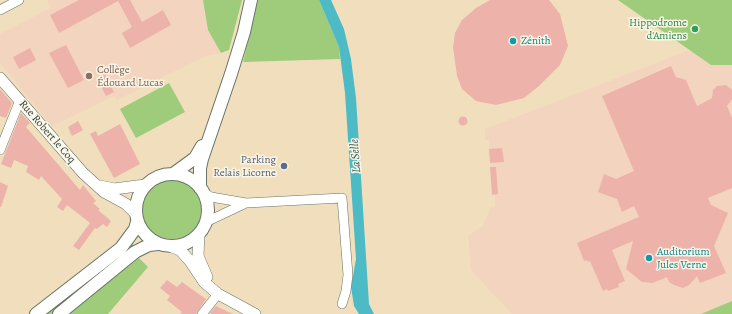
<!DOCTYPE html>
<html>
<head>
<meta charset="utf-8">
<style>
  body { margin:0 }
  canvas { display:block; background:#f1debd }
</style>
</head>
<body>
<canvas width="732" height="314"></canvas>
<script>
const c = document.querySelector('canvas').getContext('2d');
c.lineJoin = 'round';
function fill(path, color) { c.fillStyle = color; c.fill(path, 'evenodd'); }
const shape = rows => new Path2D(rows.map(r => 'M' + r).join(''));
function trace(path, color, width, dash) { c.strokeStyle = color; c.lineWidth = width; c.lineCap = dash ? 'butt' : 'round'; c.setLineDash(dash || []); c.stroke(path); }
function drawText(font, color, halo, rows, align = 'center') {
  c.font = font + ' Alegreya,serif'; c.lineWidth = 3; c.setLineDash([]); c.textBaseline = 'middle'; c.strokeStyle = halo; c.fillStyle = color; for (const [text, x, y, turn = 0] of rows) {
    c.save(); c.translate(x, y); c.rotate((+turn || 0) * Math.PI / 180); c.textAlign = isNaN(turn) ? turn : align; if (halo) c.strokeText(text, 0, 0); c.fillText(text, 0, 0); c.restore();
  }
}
const built = shape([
  [47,0,203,0,208,30,221,53,205,56,117,100,114,96,52,126,0,63,0,34,51,8],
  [690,50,711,65,732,65,732,301,701,314,512,314,471,270,468,236,483,226,490,208,495,207,495,195,492,195,489,140,485,140,485,129]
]);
const green = shape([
  [203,0,242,0,229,50,221,53,208,30],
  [258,0,319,0,339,47,340,59,243,62],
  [618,0,732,0,732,65,711,65],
  [169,83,185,112,136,138,120,109],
  '142 209a30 30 0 1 1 60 0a30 30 0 1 1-60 0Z',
  [131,242,135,247,51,314,42,314],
  [139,258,148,267,108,314,67,314],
  [732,301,732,314,701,314]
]);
const water = shape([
  [319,0,331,0,344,29,351,59,356,98,369,304,374,314,359,314,354,306,351,287,356,259,345,93,339,47]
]);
const building = shape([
  [79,0,130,0,142,22,163,10,171,25,130,48,122,33,132,27,118,1,59,33,50,15],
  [490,0,549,0,560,14,568,46,560,65,539,86,524,98,496,105,476,101,462,89,457,76,453,47,455,33,462,20,476,8],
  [66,45,84,80,68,88,49,53],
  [30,48,36,60,19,69,13,57],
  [671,66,676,77,686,80,697,106,712,98,713,90,717,86,726,85,732,90,732,99,727,106,732,118,732,188,708,198,711,205,728,213,714,246,726,273,700,283,697,276,689,285,683,288,674,285,669,282,667,277,653,283,642,282,626,269,633,241,612,250,625,281,618,284,619,287,608,291,607,289,603,291,590,261,588,262,587,260,584,261,577,243,639,217,634,206,622,212,617,199,598,192,604,174,616,179,634,171,602,96],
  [105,75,114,92,106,96,97,79],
  [0,89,12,103,6,118,0,116],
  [21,113,30,123,26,127,80,190,83,185,96,201,93,203,100,209,98,210,111,221,107,227,103,224,97,229,95,228,79,250,73,246,90,223,67,205,63,211,57,207,62,199,41,176,39,180,26,172,28,166,14,160,11,168,1,164],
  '458.5 121a4.5 4.5 0 1 1 9 0a4.5 4.5 0 1 1-9 0Z',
  [78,121,83,130,72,136,68,127],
  [120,124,140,164,114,178,90,134,96,131,98,136],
  [502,148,504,162,490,163,489,149],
  [490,167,496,167,498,194,492,195],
  [0,182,8,186,1,207,0,207],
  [167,280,177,287,182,282,206,299,196,314,180,314,182,312,167,300,170,296,160,288],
  [216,306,220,308,233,314,212,314,210,313]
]);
const minor = shape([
  [0,10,19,0],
  [0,150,20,100],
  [204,193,211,197,246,203,342,198,348,275,346,291,342,304],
  [206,222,244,204],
  [202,314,218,294]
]);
const tertiary = shape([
  [0,78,83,173,104,192,126,204,135,213],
  [100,186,114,189,145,185],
  [199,234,198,256,207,277],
  [172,247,180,250,190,261,204,282,218,294,255,314]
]);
const secondary = shape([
  '136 210a36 36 0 1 1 72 0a36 36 0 1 1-72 0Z',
  [173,174,195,158,202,146],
  [200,188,200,168,202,159,231,74,244,32,251,0],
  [36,314,121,248,135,229,137,222],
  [59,314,135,252,149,245,158,244]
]);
const markers = [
  [695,29,4,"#2e9e5b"],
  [513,41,4,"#0f9aa8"],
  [89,76,4,"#8d6e63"],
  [284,166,4,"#5c6f8a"],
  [649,258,4,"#0f9aa8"]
];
const leisureNames = [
  ["Hippodrome",687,23],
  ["d'Amiens",687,36]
];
const cultureNames = [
  ["Zénith",521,41],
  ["Auditorium",657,252],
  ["Jules Verne",657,265]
];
const educationNames = [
  ["Collège",97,70],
  ["Édouard Lucas",97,83]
];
const streetNames = [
  ["Rue Robert le Coq",47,132,49]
];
const serviceNames = [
  ["Parking",276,160],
  ["Relais Licorne",276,173]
];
const waterNames = [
  ["La Selle",356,156,-94]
];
fill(built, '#f3d4be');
fill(green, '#9ecc7a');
fill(water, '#4dbbc5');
fill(building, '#edb3ab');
trace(minor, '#687564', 10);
trace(tertiary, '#687564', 12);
trace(secondary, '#687564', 14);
trace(minor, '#fff', 9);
trace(tertiary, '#fff', 11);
trace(secondary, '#fff', 12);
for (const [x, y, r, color] of markers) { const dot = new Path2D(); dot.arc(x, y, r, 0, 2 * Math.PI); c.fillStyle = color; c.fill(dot); trace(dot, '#fcf5e5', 1.5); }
drawText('11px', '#27864d', '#fcf5e5', leisureNames, 'right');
drawText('11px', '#0d838f', '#fcf5e5', cultureNames, 'left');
drawText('11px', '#785e54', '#fcf5e5', educationNames, 'left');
drawText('11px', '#1f3d34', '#fcf5e5', streetNames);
drawText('11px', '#4e5e75', '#fcf5e5', serviceNames, 'right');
drawText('italic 12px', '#2a5c58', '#fcf5e5', waterNames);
</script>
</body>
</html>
